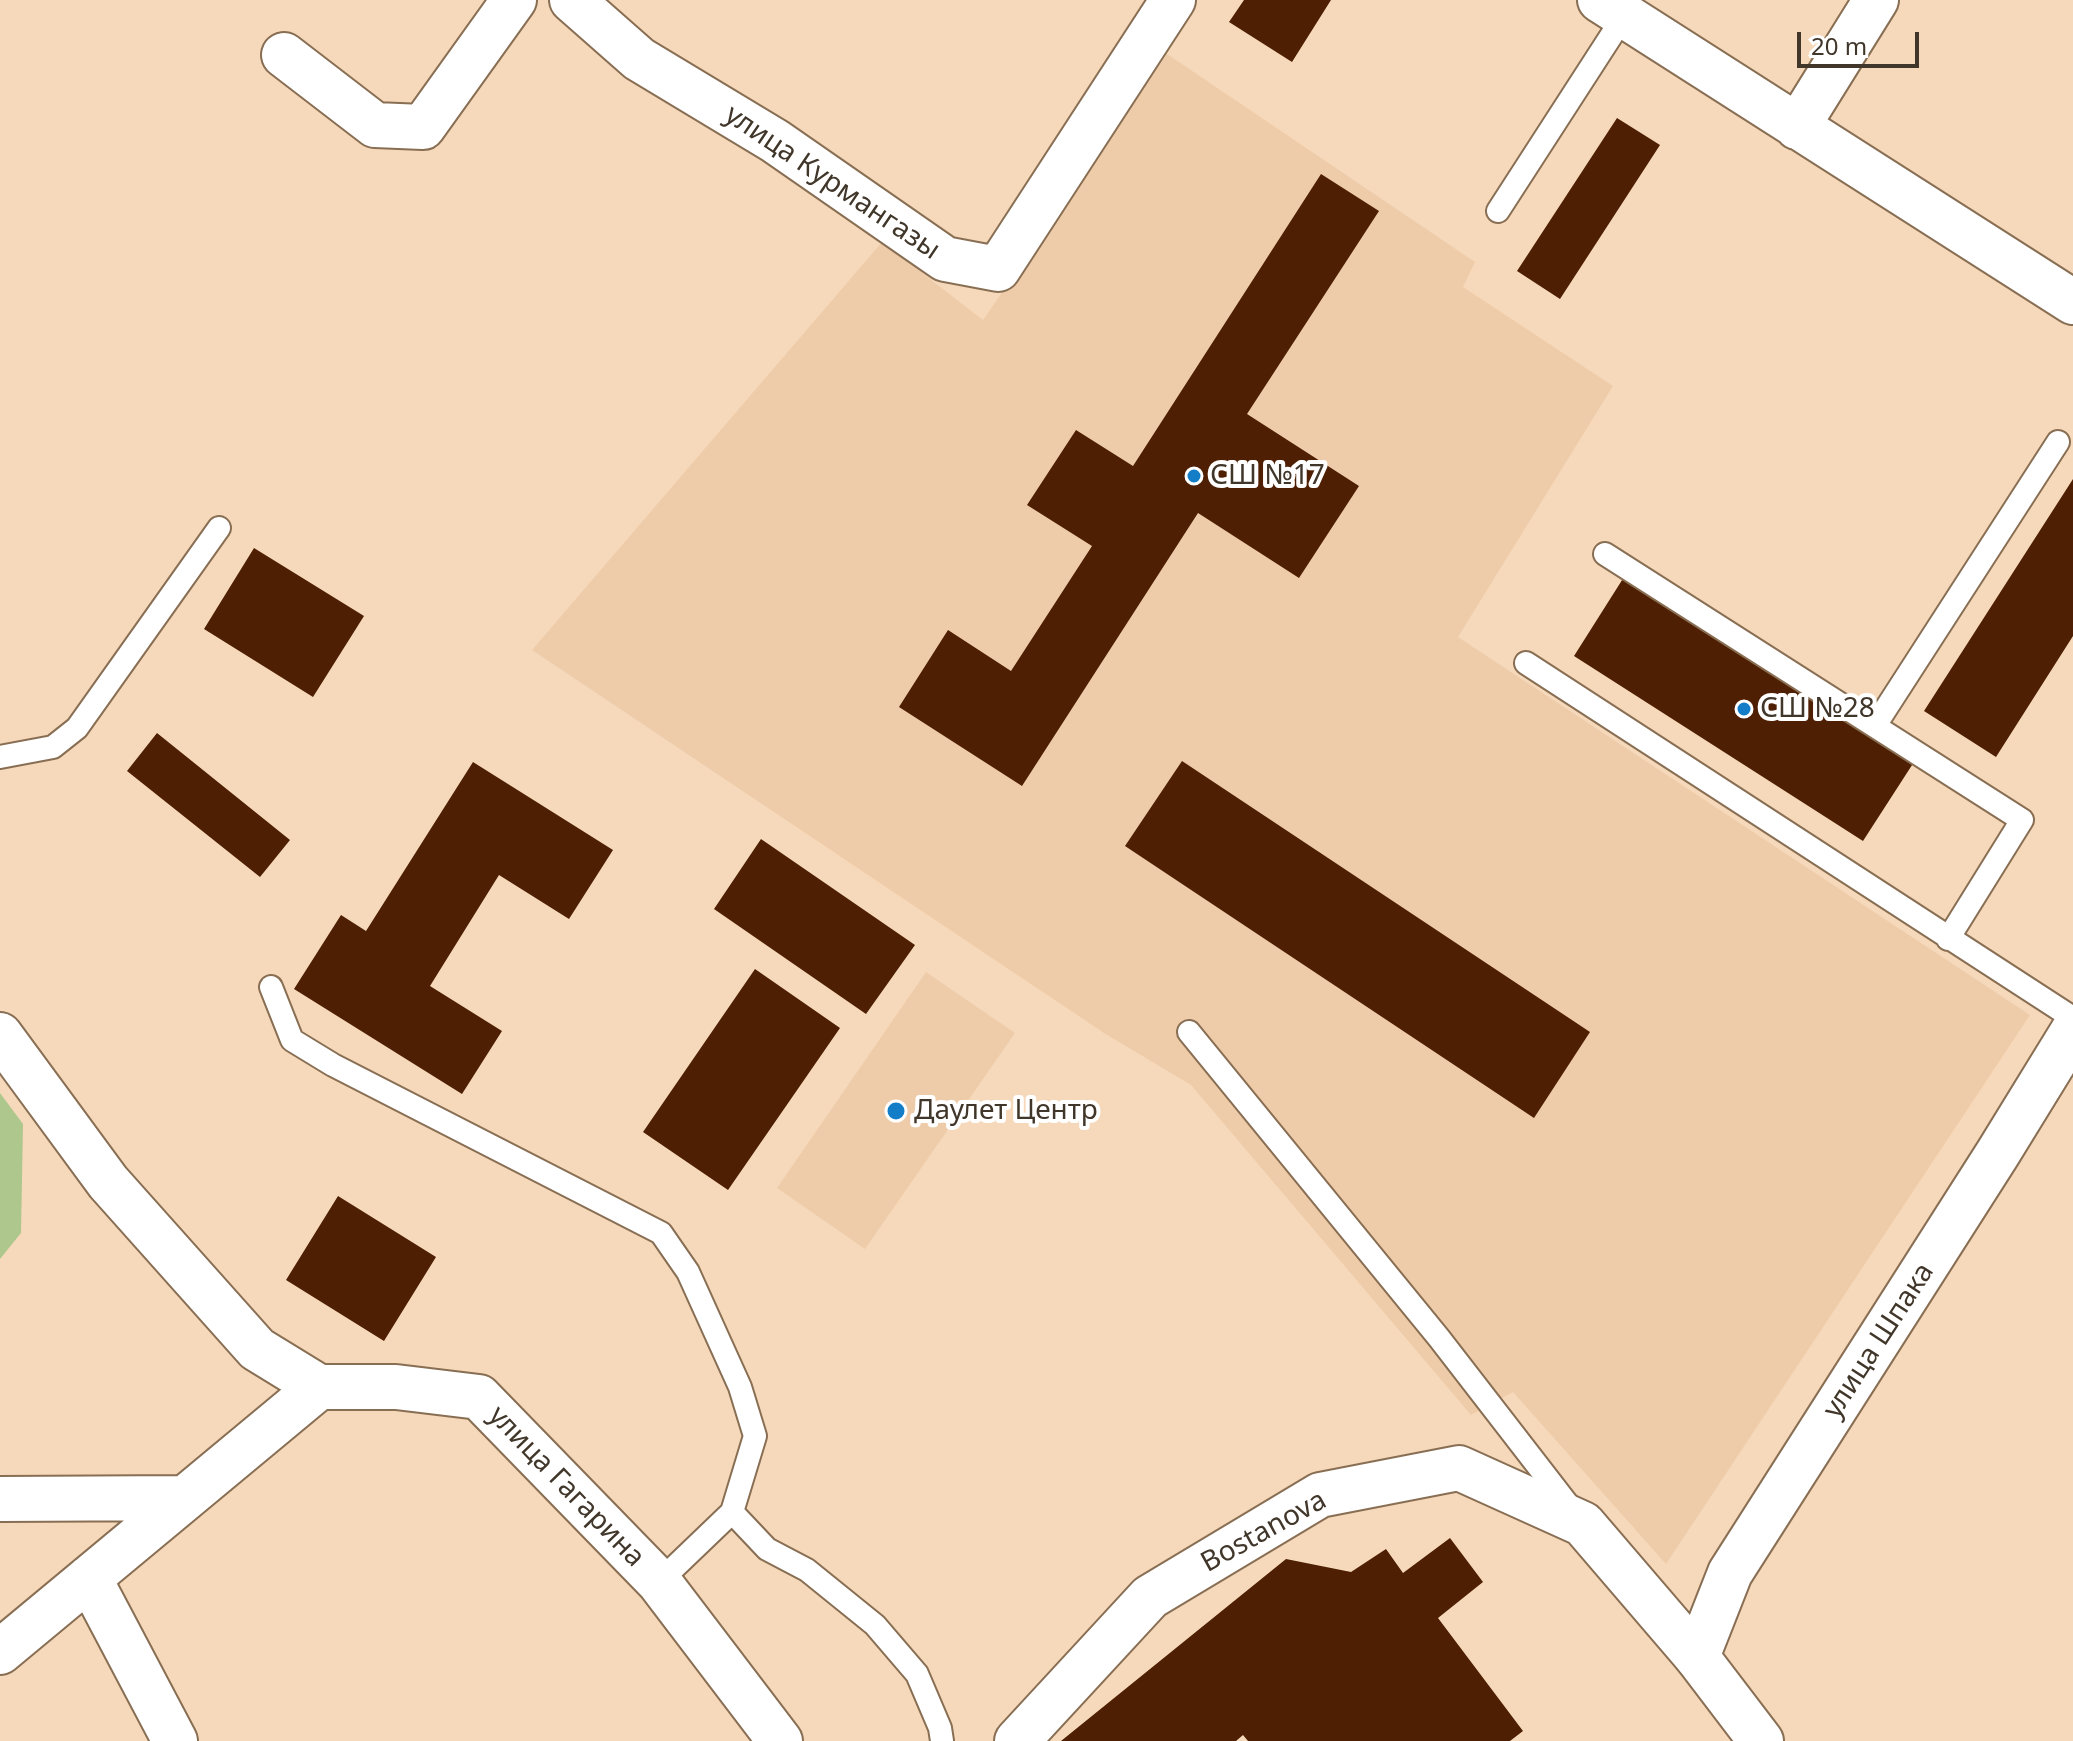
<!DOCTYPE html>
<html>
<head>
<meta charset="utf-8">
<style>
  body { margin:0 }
  #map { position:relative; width:2073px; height:1741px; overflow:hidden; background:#f6d9bb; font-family:"Noto Sans",sans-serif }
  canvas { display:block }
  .scale { position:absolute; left:1797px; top:32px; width:122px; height:36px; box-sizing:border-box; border:4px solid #41362a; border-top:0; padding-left:10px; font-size:24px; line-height:28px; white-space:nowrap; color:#41362a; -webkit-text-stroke:6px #fff; paint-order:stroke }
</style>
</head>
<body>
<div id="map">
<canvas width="2073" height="1741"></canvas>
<div class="scale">20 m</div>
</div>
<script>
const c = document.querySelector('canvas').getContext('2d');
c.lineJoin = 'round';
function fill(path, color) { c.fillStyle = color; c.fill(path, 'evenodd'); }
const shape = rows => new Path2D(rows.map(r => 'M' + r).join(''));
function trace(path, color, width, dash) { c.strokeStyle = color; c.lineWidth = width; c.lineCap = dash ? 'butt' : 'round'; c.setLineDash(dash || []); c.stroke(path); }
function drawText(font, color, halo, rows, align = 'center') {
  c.font = font + ' "Noto Sans",sans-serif'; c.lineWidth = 8; c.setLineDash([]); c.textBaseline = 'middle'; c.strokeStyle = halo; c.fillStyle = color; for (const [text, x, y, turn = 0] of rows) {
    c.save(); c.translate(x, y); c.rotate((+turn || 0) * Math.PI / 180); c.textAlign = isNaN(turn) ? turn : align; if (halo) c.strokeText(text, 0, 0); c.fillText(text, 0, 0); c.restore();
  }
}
const built = shape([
  [1167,54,1475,262,1463,287,1613,386,1458,637,2030,1015,1666,1564,1513,1392,1471,1415,1191,1085,1104,1033,532,650,882,242,983,320],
  [926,972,1015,1033,865,1249,777,1188]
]);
const green = shape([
  [0,1093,23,1124,21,1233,0,1259]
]);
const building = shape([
  [1244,0,1331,0,1292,62,1229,22],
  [1617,118,1660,145,1560,299,1517,271],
  [1321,174,1379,211,1247,414,1359,486,1299,578,1198,513,1022,786,899,707,948,630,1011,671,1092,546,1027,505,1076,430,1133,466],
  [2073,479,2073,636,1996,757,1924,711],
  [254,548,364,616,313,697,204,629],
  [1624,577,1914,762,1863,841,1574,656],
  [157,733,290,840,260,877,127,771],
  [1182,761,1590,1032,1534,1118,1125,846],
  [473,762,613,850,569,919,499,875,430,986,502,1031,462,1094,294,989,341,915,366,931],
  [761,839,915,945,866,1014,714,909],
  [755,969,840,1028,728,1190,643,1132],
  [338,1196,436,1257,384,1341,286,1280],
  [1450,1538,1483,1582,1438,1618,1523,1731,1510,1741,1248,1741,1243,1735,1236,1741,1061,1741,1286,1559,1351,1572,1386,1549,1403,1573]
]);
const lane = shape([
  [1498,211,1624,16],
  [1605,554,2022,820,1948,939],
  [1526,663,2073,1018],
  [1876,724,2058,442],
  [0,757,53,747,77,728,219,528],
  [271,987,292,1040,333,1065,661,1233,688,1272,740,1387,755,1436,732,1512,767,1549,807,1570,875,1625,917,1674,940,1728,942,1741],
  [1189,1032,1439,1338,1572,1510],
  [659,1582,732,1512]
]);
const street = shape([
  [572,0,639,59,775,141,945,259,998,269,1173,0],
  [1600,0,2073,302],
  [284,55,375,125,423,127,514,0],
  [1797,127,1876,0],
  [0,1035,108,1182,257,1349,319,1387,396,1387,479,1397,659,1582,780,1741],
  [0,1499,185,1498],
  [89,1578,175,1741],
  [0,1652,319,1387],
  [1017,1741,1150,1597,1320,1495,1459,1468,1583,1524,1697,1657]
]);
const secondary = shape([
  [1761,1741,1697,1657,1730,1573,1998,1153,2073,1031]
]);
const markers = [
  [1194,476,8,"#147dc8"],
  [1744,709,8,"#147dc8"],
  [896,1111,10,"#147dc8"]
];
const streetNames = [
  ["улица Курмангазы",832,183,34],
  ["улица Шпака",1879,1341,-57],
  ["улица Гагарина",566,1487,46],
  ["Bostanova",1264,1532,-29]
];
const poiNames = [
  ["СШ №17",1210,476],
  ["СШ №28",1760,709],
  ["Даулет Центр",914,1111]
];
fill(built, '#eecca9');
fill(green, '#aec78d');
fill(building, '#4e1f02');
trace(lane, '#886e53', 26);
trace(street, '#886e53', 48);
trace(secondary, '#886e53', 48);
trace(lane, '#fff', 22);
trace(street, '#fff', 44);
trace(secondary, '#fff', 44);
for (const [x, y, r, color] of markers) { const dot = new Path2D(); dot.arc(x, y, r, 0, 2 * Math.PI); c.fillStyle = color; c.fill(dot); trace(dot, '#fff', 3); }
drawText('28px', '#41362a', '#fff', streetNames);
drawText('28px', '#41362a', '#fff', poiNames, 'left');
</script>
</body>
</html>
